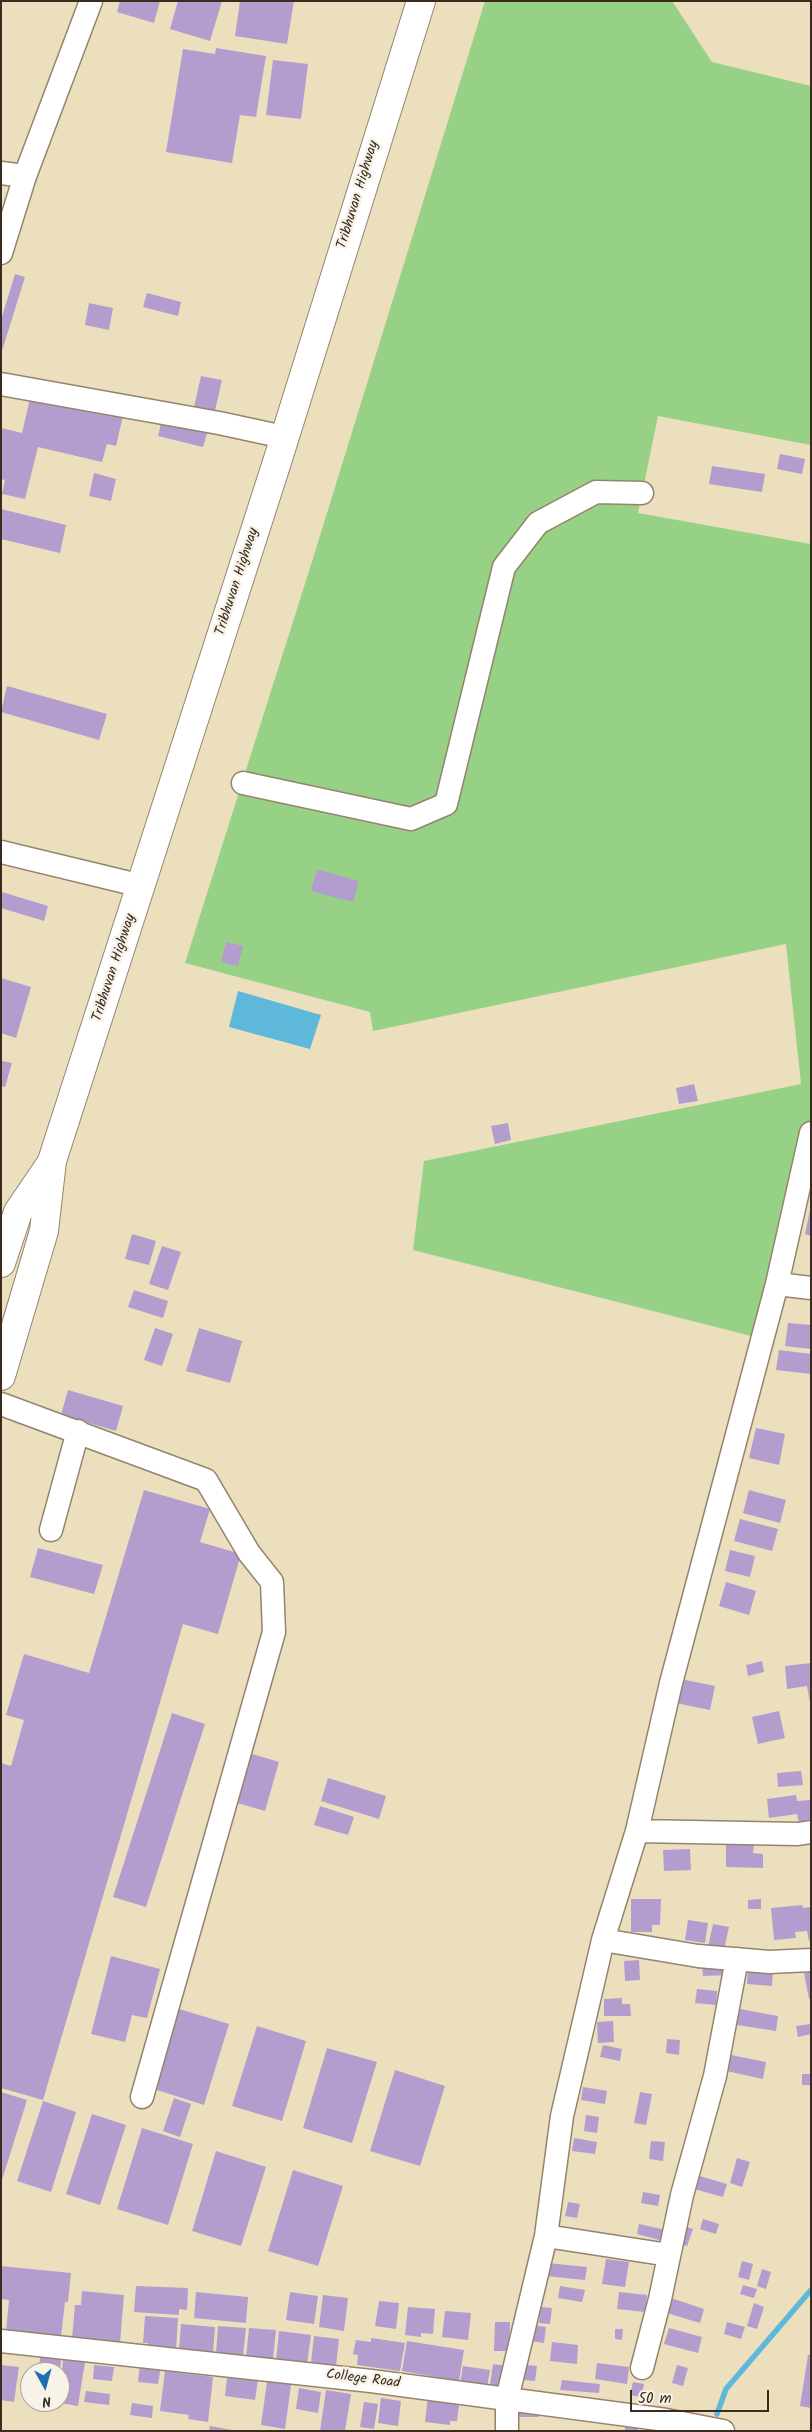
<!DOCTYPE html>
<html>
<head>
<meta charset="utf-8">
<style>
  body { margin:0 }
  #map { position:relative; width:812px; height:2432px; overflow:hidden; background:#ecdfbe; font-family:Kalam,sans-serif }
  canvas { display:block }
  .frame { position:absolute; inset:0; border:2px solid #3b2a1e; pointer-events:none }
  .north { position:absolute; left:20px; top:2362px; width:50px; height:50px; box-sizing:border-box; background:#f7f3e8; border:1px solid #aca397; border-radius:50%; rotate:173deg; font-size:14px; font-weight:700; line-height:20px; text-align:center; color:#3b2a1e }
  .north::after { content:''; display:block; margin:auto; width:18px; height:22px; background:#1f6fb2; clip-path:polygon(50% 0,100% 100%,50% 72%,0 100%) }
  .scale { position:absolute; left:630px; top:2390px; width:139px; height:22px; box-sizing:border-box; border:2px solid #3b2a1e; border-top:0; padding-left:6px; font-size:15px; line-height:18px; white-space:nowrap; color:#3b2a1e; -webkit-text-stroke:4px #f7f3e8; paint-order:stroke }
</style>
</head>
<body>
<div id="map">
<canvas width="812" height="2432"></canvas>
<div class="frame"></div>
<div class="north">N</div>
<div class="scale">50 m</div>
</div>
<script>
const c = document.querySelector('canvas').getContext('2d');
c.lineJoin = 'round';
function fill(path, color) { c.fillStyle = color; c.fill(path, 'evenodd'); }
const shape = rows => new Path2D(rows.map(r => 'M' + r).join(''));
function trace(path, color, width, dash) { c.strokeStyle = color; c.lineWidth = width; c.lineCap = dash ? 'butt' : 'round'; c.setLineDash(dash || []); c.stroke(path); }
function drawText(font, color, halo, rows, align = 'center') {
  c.font = font + ' Kalam,sans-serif'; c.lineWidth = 5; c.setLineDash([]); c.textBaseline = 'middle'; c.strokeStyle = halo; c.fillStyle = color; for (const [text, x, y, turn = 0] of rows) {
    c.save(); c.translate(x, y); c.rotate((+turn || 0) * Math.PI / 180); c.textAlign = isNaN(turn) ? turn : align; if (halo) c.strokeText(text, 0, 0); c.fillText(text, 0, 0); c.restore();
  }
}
const green = shape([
  [485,1,672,1,712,62,811,86,811,445,658,416,638,513,811,544,811,1133,763,1339,413,1250,424,1161,801,1084,786,944,373,1031,370,1012,185,963,315,552]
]);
const water = shape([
  [238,991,321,1015,310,1049,229,1027]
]);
const stream = shape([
  [717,2414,726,2389,811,2290]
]);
const building = shape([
  [120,1,160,1,154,23,117,12],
  [178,1,222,1,210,41,170,29],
  [240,1,294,1,287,44,235,36],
  [216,48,266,56,256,117,240,115,232,163,166,152,183,49,215,54],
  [273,60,308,64,301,119,266,115],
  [15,274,25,277,1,354,1,320],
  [147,293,181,302,178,316,143,307],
  [89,303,113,308,109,330,85,325],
  [201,376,222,380,214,415,193,411],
  [31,394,123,416,116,446,107,444,102,462,38,447,25,499,2,494,5,480,1,479,1,428,22,433],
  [162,419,208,430,203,447,158,436],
  [780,454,805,459,802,474,777,469],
  [712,466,765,474,762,492,709,484],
  [94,473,116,479,111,501,89,496],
  [1,509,66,525,60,553,1,539],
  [7,686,107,714,99,740,1,712],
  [317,869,359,881,353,902,311,891],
  [2,892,48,906,44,921,1,908],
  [226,942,243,946,238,966,221,962],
  [1,978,31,987,16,1038,1,1033],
  [1,1061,12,1063,5,1087,1,1086],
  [694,1084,698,1101,679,1104,676,1088],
  [508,1123,511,1140,495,1144,491,1126],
  [810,1210,811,1210,811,1236,805,1234],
  [132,1234,156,1241,149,1265,125,1259],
  [162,1246,181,1252,168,1290,149,1284],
  [134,1290,168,1301,163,1318,128,1307],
  [788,1323,811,1325,811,1349,785,1346],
  [155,1328,173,1334,162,1366,144,1360],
  [199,1328,242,1341,230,1383,186,1371],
  [779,1350,811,1354,811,1374,776,1370],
  [68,1390,123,1406,116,1431,61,1415],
  [756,1428,785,1434,779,1465,749,1458],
  [144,1490,210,1509,200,1542,241,1554,218,1634,183,1624,43,2100,1,2088,1,1763,11,1766,24,1720,6,1715,24,1654,89,1673],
  [749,1490,786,1500,780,1523,743,1513],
  [740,1519,778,1529,772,1551,734,1541],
  [38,1548,103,1565,94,1594,30,1577],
  [730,1550,755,1556,750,1577,725,1571],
  [726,1582,756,1591,749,1615,719,1606],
  [762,1661,764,1672,748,1676,746,1665],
  [811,1663,811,1703,810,1703,807,1686,787,1689,785,1666],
  [681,1679,715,1686,710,1710,676,1703],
  [779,1711,785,1738,758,1744,752,1717],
  [172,1713,205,1724,146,1907,113,1897],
  [249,1753,279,1762,265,1811,234,1802],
  [801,1771,803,1785,778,1787,777,1773],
  [328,1778,386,1796,379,1819,321,1801],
  [796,1795,797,1801,811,1800,811,1822,799,1824,797,1814,769,1818,767,1799],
  [320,1806,354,1817,348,1835,314,1825],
  [726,1844,754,1845,753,1853,763,1854,763,1868,726,1867],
  [690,1849,691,1870,664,1871,663,1850],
  [631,1899,661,1899,660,1925,652,1925,652,1932,631,1932],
  [761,1899,761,1909,748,1909,748,1900],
  [802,1905,803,1908,811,1907,811,1941,809,1941,807,1931,795,1932,796,1938,774,1940,771,1908],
  [688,1920,708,1923,705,1943,685,1940],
  [713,1924,729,1927,724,1950,708,1947],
  [111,1956,160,1969,147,2018,132,2015,125,2042,91,2034],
  [639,1960,640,1980,625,1981,624,1961],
  [728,1964,728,1975,703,1976,702,1965],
  [748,1966,773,1968,772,1986,747,1984],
  [811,1972,811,1999,809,1999,804,1973],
  [697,1989,717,1991,716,2005,695,2003],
  [622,1998,622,2004,630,2004,631,2016,604,2016,604,1999],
  [179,2009,229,2024,204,2105,154,2089],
  [740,2009,778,2016,776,2031,737,2025],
  [613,2021,614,2042,598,2043,597,2022],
  [811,2024,811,2034,798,2037,796,2026],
  [257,2026,306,2041,282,2121,232,2106],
  [667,2039,680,2040,679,2055,666,2053],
  [603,2045,622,2049,620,2061,600,2057],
  [327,2048,377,2062,352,2143,303,2128],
  [726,2054,766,2062,763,2079,722,2070],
  [395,2070,445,2086,420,2166,370,2151],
  [802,2074,811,2074,811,2085,802,2085],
  [583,2087,607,2091,605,2104,581,2100],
  [1,2092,27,2100,2,2180,1,2180],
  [640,2092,652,2094,646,2125,634,2123],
  [174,2098,191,2104,180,2137,163,2131],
  [43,2101,76,2112,51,2192,17,2181],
  [92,2114,126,2125,100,2205,66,2194],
  [586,2115,599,2117,597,2133,584,2131],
  [142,2128,193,2144,168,2225,117,2209],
  [574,2138,597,2142,595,2154,572,2151],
  [651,2141,665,2142,663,2161,649,2159],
  [216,2151,266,2167,241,2246,192,2231],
  [737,2158,750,2162,742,2187,730,2183],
  [293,2170,343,2186,318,2266,268,2251],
  [693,2174,727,2184,723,2197,690,2188],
  [643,2192,660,2195,658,2206,641,2203],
  [568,2202,580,2204,577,2218,565,2216],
  [703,2219,719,2224,716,2234,700,2229],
  [639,2224,666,2230,663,2241,637,2234],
  [684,2226,693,2229,687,2246,679,2244],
  [606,2259,629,2262,625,2287,602,2284],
  [742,2261,753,2264,749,2280,738,2277],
  [548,2263,587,2267,585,2280,546,2276],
  [1,2266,71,2273,68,2302,65,2302,61,2337,6,2331,9,2300,1,2299],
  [762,2269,771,2272,766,2289,757,2286],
  [743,2285,757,2289,754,2298,740,2294],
  [136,2286,188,2288,187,2310,179,2309,179,2315,134,2312],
  [560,2286,585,2290,582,2302,558,2298],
  [82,2291,124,2295,120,2343,72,2338,75,2305,81,2305],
  [196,2292,248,2297,246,2323,194,2318],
  [290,2292,318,2296,314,2324,286,2320],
  [619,2292,647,2295,645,2312,617,2309],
  [323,2295,348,2298,344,2331,319,2327],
  [671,2298,704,2309,700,2323,667,2313],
  [379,2301,399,2303,396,2329,375,2326],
  [754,2303,764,2307,757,2329,747,2326],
  [408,2307,435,2309,433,2334,421,2333,421,2337,405,2335],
  [541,2307,552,2308,550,2324,539,2323],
  [445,2311,471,2313,468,2340,442,2337],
  [145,2316,178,2318,176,2351,147,2349,148,2343,143,2343],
  [495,2322,510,2322,509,2351,494,2351],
  [727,2322,745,2327,741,2339,724,2334],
  [181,2324,215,2327,213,2353,179,2350],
  [532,2325,546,2327,544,2343,530,2341],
  [218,2326,246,2328,243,2356,216,2354],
  [249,2328,276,2330,273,2359,246,2357],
  [669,2328,702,2337,698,2353,664,2344],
  [615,2329,623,2329,622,2340,615,2339],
  [279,2331,311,2335,307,2364,276,2360],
  [314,2336,339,2339,336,2366,311,2363],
  [371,2338,405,2343,400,2371,357,2365,358,2355,353,2354,356,2340,371,2342],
  [407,2341,464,2350,459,2381,402,2371],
  [552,2342,578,2345,577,2364,550,2361],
  [41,2349,62,2351,60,2370,39,2368],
  [808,2355,811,2355,811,2408,800,2406],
  [63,2359,85,2362,78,2406,60,2403],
  [140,2363,161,2366,158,2384,138,2382],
  [597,2363,629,2367,627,2384,595,2379],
  [493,2364,507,2366,504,2387,490,2385],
  [1,2365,19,2367,14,2402,1,2400],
  [94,2365,114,2367,112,2381,93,2379],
  [526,2365,537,2366,535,2381,524,2380],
  [677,2365,688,2368,683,2386,672,2383],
  [463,2366,490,2370,487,2387,460,2383],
  [228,2370,259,2373,255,2400,225,2396],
  [165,2371,213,2377,208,2422,188,2419,189,2415,160,2411],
  [268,2375,292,2378,285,2429,261,2425],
  [562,2380,600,2384,599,2393,560,2390],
  [633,2382,644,2384,641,2397,630,2395],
  [299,2388,321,2392,318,2413,296,2409],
  [326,2390,351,2394,345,2431,320,2431],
  [86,2391,110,2394,109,2405,84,2402],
  [428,2395,460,2399,457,2421,450,2421,450,2425,425,2422],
  [381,2398,401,2401,398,2426,378,2423],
  [364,2402,378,2404,374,2429,360,2427],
  [132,2403,153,2406,152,2418,130,2415],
  [516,2407,539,2407,539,2417,516,2417],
  [625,2424,638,2424,638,2431,625,2431],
  [210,2426,232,2430,232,2431,209,2431]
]);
const minor = shape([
  [1,173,25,176],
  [1,253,25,176,91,1],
  [1,384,219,423,284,437],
  [243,783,411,819,446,804,504,567,538,523,596,492,642,493],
  [1,852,142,886],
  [777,1284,811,1288],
  [1,1404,206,1480,249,1553,272,1582,274,1632,142,2097],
  [51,1530,78,1431],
  [637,1831,798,1834,811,1832],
  [603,1940,698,1956,769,1962,811,1960],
  [546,2236,669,2255],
  [1,2341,371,2381,666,2420,723,2431],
  [642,2368,660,2299,682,2195,715,2076,737,1959],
  [507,2431,507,2399,546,2236,562,2116,603,1940,637,1831,671,1683,777,1284,811,1133]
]);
const highway = shape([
  [1,1263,18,1212,50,1165],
  [1,1376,44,1231,52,1161,277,462,421,1]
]);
const streetNames = [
  ["Tribhuvan Highway",359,195,-73],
  ["Tribhuvan Highway",238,582,-72],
  ["Tribhuvan Highway",115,968,-72],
  ["College Road",363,2380,7]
];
fill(green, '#97d185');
fill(water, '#5db8da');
trace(stream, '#5db8da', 5.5);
fill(building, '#b39dcf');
trace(minor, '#94846e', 25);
trace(highway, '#94846e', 30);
trace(minor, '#fff', 22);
trace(highway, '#fff', 28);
drawText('14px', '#3b2a1e', '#f7f3e8', streetNames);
</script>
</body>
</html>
